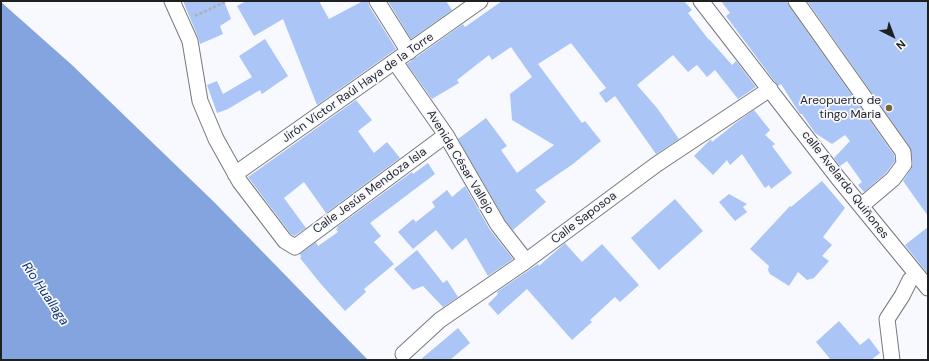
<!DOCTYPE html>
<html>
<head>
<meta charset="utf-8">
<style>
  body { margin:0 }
  #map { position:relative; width:929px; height:361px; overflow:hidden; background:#f7f9fe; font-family:"DM Sans",sans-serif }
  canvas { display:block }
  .frame { position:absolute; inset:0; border:2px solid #1f2022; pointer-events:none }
  .north { position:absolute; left:873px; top:16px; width:40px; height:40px; -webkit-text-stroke:3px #f7f9fe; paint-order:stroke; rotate:138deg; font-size:11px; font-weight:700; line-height:16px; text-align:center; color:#1f2022 }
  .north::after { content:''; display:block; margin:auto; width:14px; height:18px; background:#1f2022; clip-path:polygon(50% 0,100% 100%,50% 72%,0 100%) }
</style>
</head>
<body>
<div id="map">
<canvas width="929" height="361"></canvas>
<div class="frame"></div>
<div class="north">N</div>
</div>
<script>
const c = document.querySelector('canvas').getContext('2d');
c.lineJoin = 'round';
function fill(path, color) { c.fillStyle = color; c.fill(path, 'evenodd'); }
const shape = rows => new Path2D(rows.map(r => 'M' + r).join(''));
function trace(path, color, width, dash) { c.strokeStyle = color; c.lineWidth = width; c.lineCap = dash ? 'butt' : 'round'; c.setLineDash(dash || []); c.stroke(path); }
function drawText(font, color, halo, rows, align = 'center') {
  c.font = font + ' "DM Sans",sans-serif'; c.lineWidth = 3.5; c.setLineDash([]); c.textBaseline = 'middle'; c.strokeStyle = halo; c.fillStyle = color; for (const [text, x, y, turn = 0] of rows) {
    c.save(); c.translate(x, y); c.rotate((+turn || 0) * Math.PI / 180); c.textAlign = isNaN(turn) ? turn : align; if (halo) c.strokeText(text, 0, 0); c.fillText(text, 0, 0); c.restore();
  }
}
const water = shape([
  [1,2,72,65,214,202,368,360,1,360]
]);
const building = shape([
  [183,1,224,1,231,19,220,26,223,34,200,44,198,37],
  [246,1,319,1,329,19,363,1,368,1,369,6,396,49,317,105,283,19,254,36,237,6],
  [388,1,446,1,452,10,411,39],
  [502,1,684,1,692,10,688,13,709,40,709,39,732,65,736,61,756,87,738,99,715,70,707,77,697,65,688,72,673,55,637,85,657,108,679,139,656,154,615,96,606,103,599,93,606,88,571,43,538,64,582,123,585,121,601,141,573,164,535,190,546,202,513,230,505,220,458,139,486,118,507,146,501,150,517,173,554,145,512,120,510,94,532,77,511,47,492,60,489,55,457,80,459,83,432,99,407,64,463,24,465,27],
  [721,1,787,1,789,6,894,155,895,161,886,173,864,192,858,185,862,182,847,161,840,166,834,158,850,141,845,135,832,144,815,133,802,114,800,114,781,84,778,86,726,16,730,13],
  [807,1,928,1,928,216,903,181,911,169,913,164,910,147],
  [265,39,288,76,262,94,260,90,228,109,217,113,207,85,217,81,223,94,252,77,239,56],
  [356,100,372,120,358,131,374,153,387,142,400,158,326,213,304,182,284,198,306,228,294,236,291,234,248,177],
  [754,110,770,130,765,135,775,144,772,146,792,173,771,189,769,185,765,188,742,154,730,165,727,160,713,175,694,156,711,139,712,142,737,122],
  [428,163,435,174,370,223,381,236,374,242,394,264,364,289,366,292,345,311,320,283,300,258,301,257,300,254,316,242,318,246,338,232,336,229,338,228,337,227,412,172,413,174],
  [822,181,845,208,823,237,832,245,822,256,829,261,814,278,807,280,798,272,789,286,770,274,768,270,769,266,750,249,790,206,791,207],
  [465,186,490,230,513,259,488,276,466,238,452,250,436,230,413,249,398,232,413,219,416,222,435,207,432,202,447,190,452,197],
  [729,194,747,204,743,207,747,212,735,221,719,202],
  [675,199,703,231,659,270,631,238],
  [928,227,928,274,905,245],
  [565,243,582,262,602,244,639,285,620,302,615,297,590,320,592,322,572,340,527,289,498,315,488,304,498,294,497,292,538,264,539,266],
  [417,250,443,283,447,280,458,297,443,307,423,286,413,290,394,269],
  [839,321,860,345,869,338,880,353,871,360,831,360,816,342],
  [458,328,470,343,450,360,420,360]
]);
const path = shape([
  [195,16,227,1]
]);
const minor = shape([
  [172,1,190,41,200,101,216,139,240,182,285,241,295,247,446,135],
  [377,1,409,52],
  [701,1,838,178,928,288],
  [796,1,903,152,904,164,893,179,861,206],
  [395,62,446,135,498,225,526,261],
  [235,174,480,1],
  [403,354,440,320,526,261,657,164,770,89],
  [892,360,887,319,902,296,910,280,917,275]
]);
const markers = [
  [889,108,4,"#7a6434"]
];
const streetNames = [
  ["Jirón Víctor Raúl Haya de la Torre",358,88,-35],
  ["Avenida César Vallejo",460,162,59],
  ["calle Avelardo Quiñones",845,185,52],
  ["Calle Jesús Mendoza Isla",370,191,-36],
  ["Calle Saposoa",584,218,-37]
];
const poiNames = [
  ["Areopuerto de",881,101],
  ["tingo Maria",881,115]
];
const waterNames = [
  ["Río Huallaga",45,294,56]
];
fill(water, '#83a4de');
fill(building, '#aac5f6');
trace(minor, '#76797d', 17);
trace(path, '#aeb0b4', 2.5, [3, 2]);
trace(minor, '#fff', 15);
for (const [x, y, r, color] of markers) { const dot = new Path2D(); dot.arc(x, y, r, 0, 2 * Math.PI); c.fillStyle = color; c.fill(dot); trace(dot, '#f7f9fe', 1.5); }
drawText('12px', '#1f2022', '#f7f9fe', streetNames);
drawText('12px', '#1f2022', '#f7f9fe', poiNames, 'right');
drawText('italic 13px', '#0b2f73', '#f7f9fe', waterNames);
</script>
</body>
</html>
